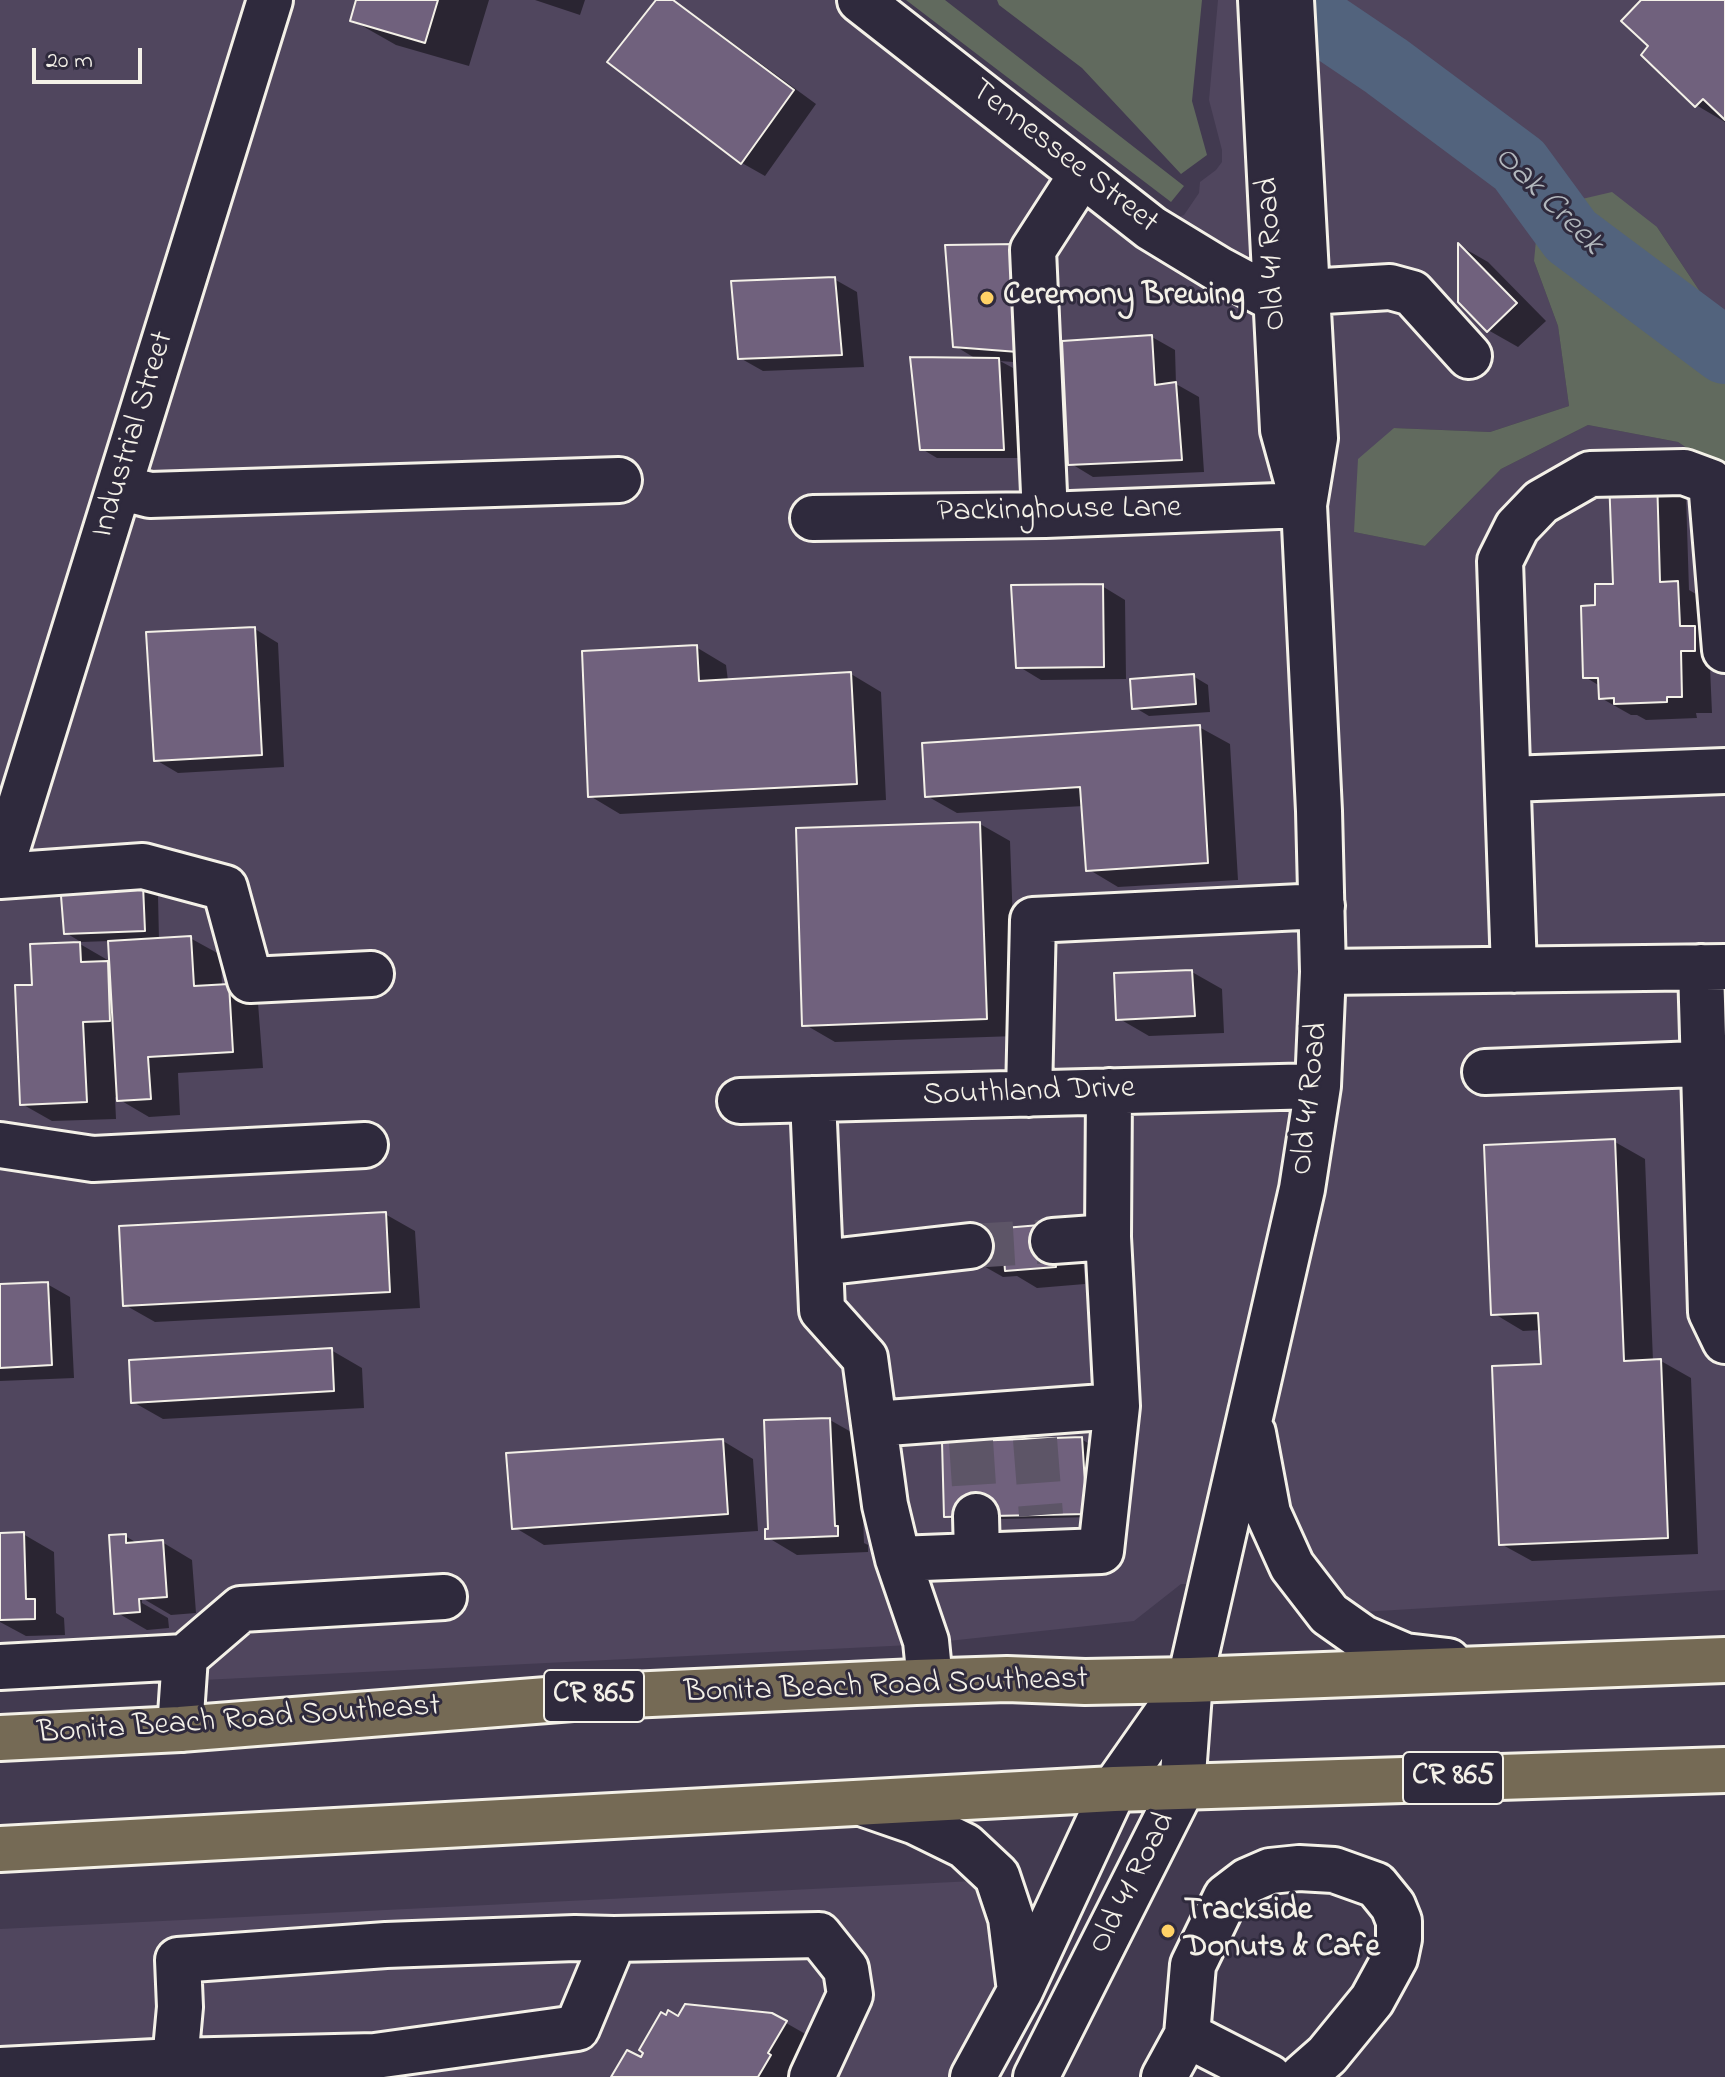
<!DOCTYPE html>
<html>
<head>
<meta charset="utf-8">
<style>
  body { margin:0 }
  #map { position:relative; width:1725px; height:2077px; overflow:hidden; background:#423a50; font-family:"Indie Flower",sans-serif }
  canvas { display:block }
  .scale { position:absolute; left:32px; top:48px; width:110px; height:36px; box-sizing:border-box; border:4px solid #f4f1e8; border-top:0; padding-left:10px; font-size:24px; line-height:28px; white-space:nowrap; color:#f4f1e8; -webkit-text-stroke:6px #2f2a3d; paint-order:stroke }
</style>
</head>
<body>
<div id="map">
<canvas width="1725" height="2077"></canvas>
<div class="scale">20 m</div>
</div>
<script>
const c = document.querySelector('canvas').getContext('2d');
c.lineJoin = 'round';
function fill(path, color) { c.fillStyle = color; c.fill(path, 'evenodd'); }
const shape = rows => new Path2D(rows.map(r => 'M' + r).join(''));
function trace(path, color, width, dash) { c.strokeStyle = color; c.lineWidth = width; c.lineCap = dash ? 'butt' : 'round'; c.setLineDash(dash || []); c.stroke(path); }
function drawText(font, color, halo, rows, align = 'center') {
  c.font = font + ' "Indie Flower",sans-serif'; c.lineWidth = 6; c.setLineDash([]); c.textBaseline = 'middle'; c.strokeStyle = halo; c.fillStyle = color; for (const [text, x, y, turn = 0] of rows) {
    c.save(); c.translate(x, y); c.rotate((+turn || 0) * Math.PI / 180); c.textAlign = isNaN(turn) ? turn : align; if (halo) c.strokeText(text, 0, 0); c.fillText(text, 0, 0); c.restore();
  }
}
const built = shape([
  [0,0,877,0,1171,220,1184,215,1199,193,1200,182,1216,170,1222,162,1222,150,1209,100,1218,0,1242,0,1286,523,1304,972,1298,1084,1283,1184,1234,1399,1227,1401,1230,1417,1192,1584,1181,1584,1134,1621,911,1645,0,1690],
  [1311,0,1725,0,1725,329,1657,227,1534,261,1558,326,1569,406,1490,432,1394,428,1354,532,1425,546,1501,469,1588,425,1678,442,1725,474,1725,1590,1362,1612,1344,1599,1336,1585,1332,1585,1308,1555,1287,1506,1269,1418,1321,1195,1324,520,1328,518,1324,504],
  [974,1881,981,1889,993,1923,999,1979,950,2077,0,2077,0,1929]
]);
const green = shape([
  [906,0,945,0,1184,186,1171,202],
  [997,0,1202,0,1192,101,1207,155,1181,174,1082,68,999,5],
  [1612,192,1657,227,1725,329,1725,474,1678,442,1588,425,1501,469,1425,546,1354,532,1358,459,1394,428,1490,432,1569,406,1558,326,1534,261,1539,209]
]);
const shadow = shape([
  [358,0,489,0,469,66,396,45,352,20],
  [535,0,585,0,580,15],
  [659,0,672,0,685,8,816,104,765,176,742,163,610,62],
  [1643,0,1725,0,1725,122,1696,105,1651,46],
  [1460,246,1488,262,1546,321,1518,347,1488,330],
  [948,247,1040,364,1000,361,1013,368,1018,458,937,458,922,449,978,360,955,346],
  [834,279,857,292,864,367,763,371,740,358],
  [1152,337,1175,350,1176,384,1199,397,1204,472,1093,477,1070,463],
  [1656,478,1686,496,1689,590,1708,601,1725,667,1710,667,1712,713,1696,713,1697,718,1646,720,1637,715,1631,715,1601,698,1600,686,1585,677,1597,607,1615,585],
  [1102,586,1125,600,1126,679,1041,680,1018,666],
  [255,629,278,643,284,767,178,773,156,760],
  [696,647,726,665,728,681,851,674,881,692,886,800,620,814,590,796],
  [1193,676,1208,685,1210,712,1149,716,1134,707],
  [1199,727,1230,744,1238,880,1118,887,1088,869,1084,806,957,813,927,796],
  [980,824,1010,841,1017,1036,835,1042,804,1024],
  [143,887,158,896,159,940,190,938,221,955,222,986,228,986,258,1003,263,1068,178,1073,180,1115,149,1117,115,1097,116,1119,52,1121,22,1104,34,986,80,944,111,962,110,941,81,942,66,933],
  [1192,972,1222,989,1224,1033,1149,1036,1118,1018],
  [1615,1142,1645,1159,1653,1361,1661,1361,1691,1378,1698,1554,1532,1561,1501,1544,1543,1366,1541,1330,1523,1331,1493,1313],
  [385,1214,415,1231,420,1308,155,1322,125,1305],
  [1082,1243,1085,1284,1037,1288,1017,1276,1003,1277,973,1260],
  [47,1284,70,1297,74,1378,0,1381,0,1286],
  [331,1350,362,1368,364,1408,163,1419,133,1402],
  [830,1420,860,1437,864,1543,868,1545,868,1552,797,1555,767,1537],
  [1081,1439,1088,1443,1093,1517,953,1520,946,1516],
  [723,1441,753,1459,758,1531,544,1545,514,1527],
  [23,1534,54,1552,56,1613,64,1618,65,1635,26,1636,0,1622,0,1535],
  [125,1536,139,1544,162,1542,192,1560,196,1613,171,1615,142,1598,142,1603,168,1618,169,1628,147,1630,116,1612],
  [772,2015,816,2040,798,2077,615,2077,642,2060,679,2019]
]);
const river = shape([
  [1288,0,1386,66,1519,165,1571,236,1725,351]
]);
const building = shape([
  [356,0,438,0,425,43,350,21,356,0],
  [656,0,673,0,794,90,741,164,607,62,656,0],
  [1641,0,1725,0,1725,120,1703,99,1695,107,1641,55,1648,46,1621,21,1641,0],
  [1458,243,1517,303,1487,332,1458,302,1458,243],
  [1017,244,1018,352,953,347,945,245,1017,244],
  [835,277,842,355,738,359,731,281,835,277],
  [1152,335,1155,385,1176,382,1182,460,1068,465,1062,341,1152,335],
  [910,357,999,358,1004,450,920,450,910,357],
  [1657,476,1660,582,1678,581,1680,626,1695,626,1695,651,1681,651,1682,697,1667,697,1667,702,1614,704,1614,698,1599,699,1598,678,1583,678,1581,606,1595,605,1595,584,1613,584,1609,478,1657,476],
  [1103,584,1104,667,1016,668,1011,585,1103,584],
  [255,627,262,755,154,761,146,632,255,627],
  [697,645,699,681,851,672,857,784,588,797,582,651,697,645],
  [1194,674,1196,704,1132,709,1130,679,1194,674],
  [1200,725,1208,863,1086,871,1080,787,925,797,922,743,1200,725],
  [980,822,987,1019,802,1026,796,828,980,822],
  [60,883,143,885,145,931,64,934,60,883],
  [191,936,194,986,229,984,233,1052,148,1057,151,1099,117,1101,108,941,191,936],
  [80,942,81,962,108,961,110,1021,83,1022,87,1102,20,1105,15,985,32,985,30,944,80,942],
  [1192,970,1195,1016,1116,1020,1114,973,1192,970],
  [1615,1139,1624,1361,1661,1359,1668,1538,1499,1545,1492,1366,1541,1364,1538,1313,1491,1315,1484,1145,1615,1139],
  [386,1212,390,1292,123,1306,119,1226,386,1212],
  [1052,1224,1056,1267,1005,1271,1004,1258,971,1261,968,1231,1052,1224],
  [48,1282,52,1365,0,1368,0,1284,48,1282],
  [332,1348,334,1391,131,1403,129,1360,332,1348],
  [830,1418,835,1526,838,1526,838,1536,765,1539,765,1529,768,1529,764,1420,830,1418],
  [1082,1437,1087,1514,944,1517,942,1442,1082,1437],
  [723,1439,728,1514,512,1529,506,1453,723,1439],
  [24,1532,26,1599,35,1599,35,1619,0,1620,0,1533,24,1532],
  [126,1534,126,1543,163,1540,167,1597,139,1599,140,1612,114,1614,109,1535,126,1534],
  [685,2004,772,2013,787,2021,768,2053,771,2055,758,2077,611,2077,627,2050,641,2057,643,2053,639,2050,661,2012,666,2015,668,2010,678,2016,685,2004]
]);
const minorTunnel = shape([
  [970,1246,1053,1241],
  [1035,1439,1041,1515],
  [971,1441,976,1516]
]);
const minor = shape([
  [860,0,1151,228,1220,270,1276,300],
  [1261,0,1283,430,1301,495],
  [1308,292,1390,287,1412,293,1469,356],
  [119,487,150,495,619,480],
  [1045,515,1033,250,1082,174],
  [813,518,1045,515,1304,505],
  [1509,779,1725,771],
  [0,871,270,0],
  [0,876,143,866,225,888,250,980,371,974],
  [1701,967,1711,1312,1725,1341],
  [1514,970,1500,561,1517,527,1541,502,1590,474,1684,472,1711,482,1725,650],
  [1323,972,1725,967],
  [1485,1072,1725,1063],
  [1029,1094,1033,920,1322,906],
  [813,1099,822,1310,865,1358,885,1505,898,1559,926,1641,930,1681],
  [740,1101,1318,1086],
  [0,1145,93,1159,365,1145],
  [1053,1241,1108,1237],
  [821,1263,970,1246],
  [874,1424,1117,1406],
  [1253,1433,1268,1513,1292,1566,1329,1614,1363,1638,1405,1656,1448,1661],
  [976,1516,977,1555],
  [898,1559,1101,1551,1117,1406,1108,1237,1109,1091],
  [185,1657,241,1609,444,1597],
  [0,1667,185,1657,180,1729],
  [864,1804,916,1822,965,1846,997,1876,1011,1918,1020,1991,973,2077],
  [614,1939,819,1935,846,1969,850,1995,812,2077],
  [1020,1991,1114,1789,1189,1682],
  [1187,2035,1269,2077],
  [0,2070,175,2061,375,2056,577,2028,614,1939,575,1938,386,1945,178,1960,180,2007,175,2061],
  [1036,2077,1182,1788,1190,1680,1302,1189,1318,1086,1323,972,1319,811,1304,505,1315,438,1291,0],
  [1164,2077,1187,2035,1193,1965,1226,1897,1247,1881,1270,1871,1299,1868,1334,1870,1376,1885,1393,1906,1399,1921,1399,1939,1395,1958,1372,2000,1327,2055,1302,2077]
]);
const major = shape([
  [0,1738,180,1729,585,1697,916,1682,1007,1679,1085,1682,1190,1680,1725,1660],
  [0,1849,1114,1789,1725,1770]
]);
const markers = [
  [987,298,8,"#ffd166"],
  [1168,1931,8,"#ffd166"]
];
const shields = [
  [594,1696,100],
  [1453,1778,100]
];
const shieldNames = [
  ["CR 865",594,1696],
  ["CR 865",1453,1778]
];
const streetNames = [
  ["Tennessee Street",1063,158,38],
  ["Old 41 Road",1274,254,-93],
  ["Industrial Street",135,435,-73],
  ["Packinghouse Lane",1059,512,-1],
  ["Southland Drive",1029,1094,-2],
  ["Old 41 Road",1312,1099,-84],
  ["Bonita Beach Road Southeast",886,1688,-2],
  ["Bonita Beach Road Southeast",239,1722,-4],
  ["Old 41 Road",1134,1884,-63]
];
const poiNames = [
  ["Ceremony Brewing",1003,298],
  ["Trackside",1184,1913],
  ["Donuts & Cafe",1184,1950]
];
const waterNames = [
  ["Oak Creek",1547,202,45]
];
fill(built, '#50465e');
fill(green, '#616a5e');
fill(shadow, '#0007');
trace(river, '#52637d', 66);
fill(building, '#70617d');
trace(building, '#f4f1e8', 2);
trace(minorTunnel, '#5d5567', 44, [44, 22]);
trace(minor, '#f4f1e8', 50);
trace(major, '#f4f1e8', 50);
trace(minor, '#2f2a3d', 44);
trace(major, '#756a55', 44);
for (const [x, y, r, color] of markers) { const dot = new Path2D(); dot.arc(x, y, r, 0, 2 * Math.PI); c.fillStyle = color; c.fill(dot); trace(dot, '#2f2a3d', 3); }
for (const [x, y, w] of shields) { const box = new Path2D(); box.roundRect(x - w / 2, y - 26, w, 52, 6); c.fillStyle = '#2f2a3d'; c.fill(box); trace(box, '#f4f1e8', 2); }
drawText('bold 30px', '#f4f1e8', null, shieldNames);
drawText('32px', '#f4f1e8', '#2f2a3d', streetNames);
drawText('bold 32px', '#f4f1e8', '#2f2a3d', poiNames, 'left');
drawText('italic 34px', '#b3b8bd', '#2f2a3d', waterNames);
</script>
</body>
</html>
